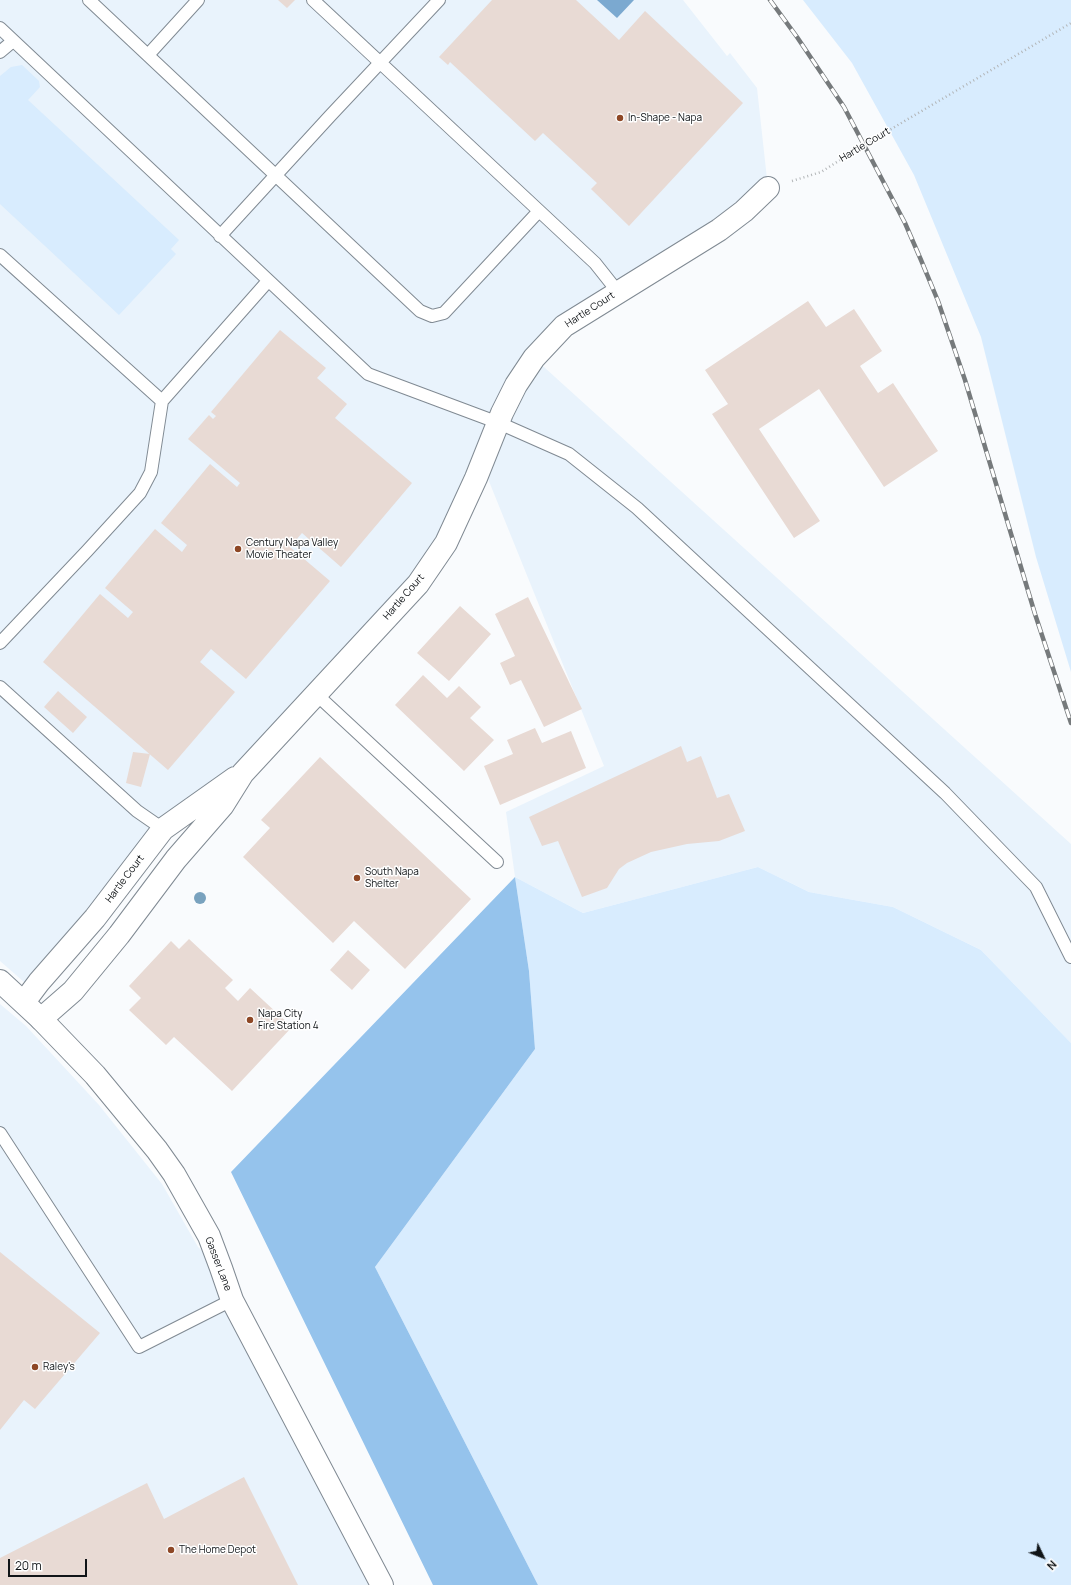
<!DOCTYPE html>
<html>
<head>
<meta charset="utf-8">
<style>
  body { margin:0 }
  #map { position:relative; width:1071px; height:1585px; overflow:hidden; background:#f9fbfd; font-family:Manrope,sans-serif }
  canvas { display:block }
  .north { position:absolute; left:1023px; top:1537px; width:40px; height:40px; -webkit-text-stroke:3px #fff; paint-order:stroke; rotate:133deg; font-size:11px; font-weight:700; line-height:16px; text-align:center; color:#101417 }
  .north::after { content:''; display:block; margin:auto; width:14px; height:18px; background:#101417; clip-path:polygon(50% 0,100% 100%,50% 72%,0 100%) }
  .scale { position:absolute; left:8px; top:1559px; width:79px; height:18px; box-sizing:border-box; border:2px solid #101417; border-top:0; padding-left:5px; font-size:12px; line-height:14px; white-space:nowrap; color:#101417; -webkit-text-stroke:3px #fff; paint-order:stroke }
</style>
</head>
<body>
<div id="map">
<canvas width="1071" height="1585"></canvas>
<div class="north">N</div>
<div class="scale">20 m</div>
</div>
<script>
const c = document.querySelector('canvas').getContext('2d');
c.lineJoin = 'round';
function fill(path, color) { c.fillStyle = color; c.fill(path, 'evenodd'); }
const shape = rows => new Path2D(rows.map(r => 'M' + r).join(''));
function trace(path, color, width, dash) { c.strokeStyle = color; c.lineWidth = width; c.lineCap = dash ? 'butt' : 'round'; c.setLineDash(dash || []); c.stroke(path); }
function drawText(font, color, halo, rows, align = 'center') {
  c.font = font + ' Manrope,sans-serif'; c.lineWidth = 3; c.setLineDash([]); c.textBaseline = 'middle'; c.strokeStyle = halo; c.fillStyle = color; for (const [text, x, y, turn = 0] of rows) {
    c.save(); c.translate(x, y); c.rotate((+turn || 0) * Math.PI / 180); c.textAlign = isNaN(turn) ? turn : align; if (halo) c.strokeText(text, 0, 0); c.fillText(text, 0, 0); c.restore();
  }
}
const built = shape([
  [0,0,683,0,727,56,730,53,757,88,768,188,534,358,1071,844,1071,1043,981,950,893,907,809,892,758,867,583,913,515,877,506,812,604,766,482,464,446,543,243,773,163,829,32,989,0,961],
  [0,1004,26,1026,99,1105,162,1184,198,1247,221,1268,382,1585,0,1585]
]);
const green = shape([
  [803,0,1071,0,1071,672,1036,557,981,337,914,175,852,63],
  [22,65,39,81,40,87,28,100,179,240,171,249,176,254,119,315,0,204,0,76,11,67],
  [758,867,809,892,893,907,981,950,1071,1043,1071,1585,538,1585,375,1267,535,1049,529,971,515,877,583,913]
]);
const forest = shape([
  [515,877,529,971,535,1049,375,1267,538,1585,433,1585,231,1172]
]);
const water = shape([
  [597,0,634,0,617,18]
]);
const building = shape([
  [278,0,295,0,287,8],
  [492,0,576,0,619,40,645,11,743,103,629,226,591,189,597,183,543,133,535,141,450,62,448,65,439,57],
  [808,301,826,327,854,309,882,351,860,366,878,393,893,383,938,451,884,487,819,389,759,429,820,521,794,538,712,414,728,404,705,370],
  [280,330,326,368,317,378,347,404,335,418,412,483,341,567,302,533,290,547,330,581,246,679,211,649,200,662,235,692,168,770,43,662,100,594,128,618,133,612,105,588,155,529,182,552,187,545,161,523,210,464,237,487,240,483,188,439,209,415,213,419,216,416,211,412],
  [528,597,582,709,544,727,521,680,510,685,500,663,515,656,495,614],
  [460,606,491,634,449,681,417,653],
  [423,675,447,698,459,686,481,707,470,718,494,740,464,771,395,705],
  [58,691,87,717,73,733,44,707],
  [535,728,542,743,571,731,586,768,500,805,484,766,513,754,507,740],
  [681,746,687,762,701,756,717,798,729,794,745,831,719,841,687,844,651,852,627,863,619,869,607,888,582,897,558,841,542,846,529,817],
  [133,752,150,754,141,787,126,783],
  [320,757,471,899,405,969,354,921,333,943,243,857,270,828,261,820],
  [189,939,233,980,225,988,238,1001,250,988,292,1027,232,1091,174,1037,166,1045,129,1010,141,998,129,986,171,941,179,949],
  [348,950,370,970,352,990,330,970],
  [0,1252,100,1333,35,1409,24,1400,0,1430],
  [244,1477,298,1585,0,1585,0,1558,147,1483,164,1519]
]);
const path = shape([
  [792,181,821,172,864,145,1071,23]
]);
const service = shape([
  [89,0,420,311,432,316,444,313,539,211],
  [313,0,595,263,618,292],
  [0,28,368,374,499,423,569,454,637,508,945,793,1036,887,1071,957],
  [0,52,13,41],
  [148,55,198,0],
  [220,236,330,116,439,0],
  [0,255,162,401],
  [0,643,87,551,140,493,151,472,162,401,268,281],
  [0,687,137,811,163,829],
  [316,694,497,862],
  [0,1133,139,1347,232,1300]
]);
const minor = shape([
  [24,1002,39,982,95,918,163,829,235,778],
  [41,1019,73,991,119,935,176,859,223,805,243,773,418,584,446,543,476,478,502,413,516,385,534,358,564,326,719,230,744,211,768,188]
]);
const tertiary = shape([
  [0,981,41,1019,95,1075,157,1150,174,1174,209,1236,221,1268,232,1300,382,1585]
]);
const rail = shape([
  [770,0,797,37,844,107,905,223,921,260,938,301,965,380,1035,614,1071,723]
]);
const trees = [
  [200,898]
];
const markers = [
  [620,118,4,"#8e4725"],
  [238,549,4,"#8e4725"],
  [357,878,4,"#8e4725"],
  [250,1020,4,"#8e4725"],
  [35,1367,4,"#8e4725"],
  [171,1550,4,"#8e4725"]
];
const poiNames = [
  ["In-Shape - Napa",628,118],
  ["Century Napa Valley",246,543],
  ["Movie Theater",246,555],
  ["South Napa",365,872],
  ["Shelter",365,884],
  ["Napa City",258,1014],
  ["Fire Station 4",258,1026],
  ["Raley's",43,1367],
  ["The Home Depot",179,1550]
];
const streetNames = [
  ["Hartle Court",865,145,-31],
  ["Hartle Court",590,310,-33],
  ["Hartle Court",404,597,-49],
  ["Hartle Court",125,879,-53],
  ["Gasser Lane",218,1264,69]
];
fill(built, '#e9f3fc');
fill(green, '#d8ecfe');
fill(forest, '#95c3ec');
fill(water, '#7ba9d0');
fill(building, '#e8dad4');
trace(service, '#808a93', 14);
trace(minor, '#808a93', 24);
trace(tertiary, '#808a93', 24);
trace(path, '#b2b5b7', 2.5, [1, 3]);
trace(service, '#fff', 12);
trace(minor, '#fff', 22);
trace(tertiary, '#fff', 22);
trace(rail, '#767a7c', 4.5);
trace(rail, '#fff', 3, [9]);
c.fillStyle = '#79a2be';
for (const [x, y] of trees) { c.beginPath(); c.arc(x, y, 6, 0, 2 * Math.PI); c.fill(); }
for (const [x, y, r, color] of markers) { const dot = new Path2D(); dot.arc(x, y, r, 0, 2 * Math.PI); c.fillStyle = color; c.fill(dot); trace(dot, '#fff', 1.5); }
drawText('10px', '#101417', '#fff', poiNames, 'left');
drawText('10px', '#101417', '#fff', streetNames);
</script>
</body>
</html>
